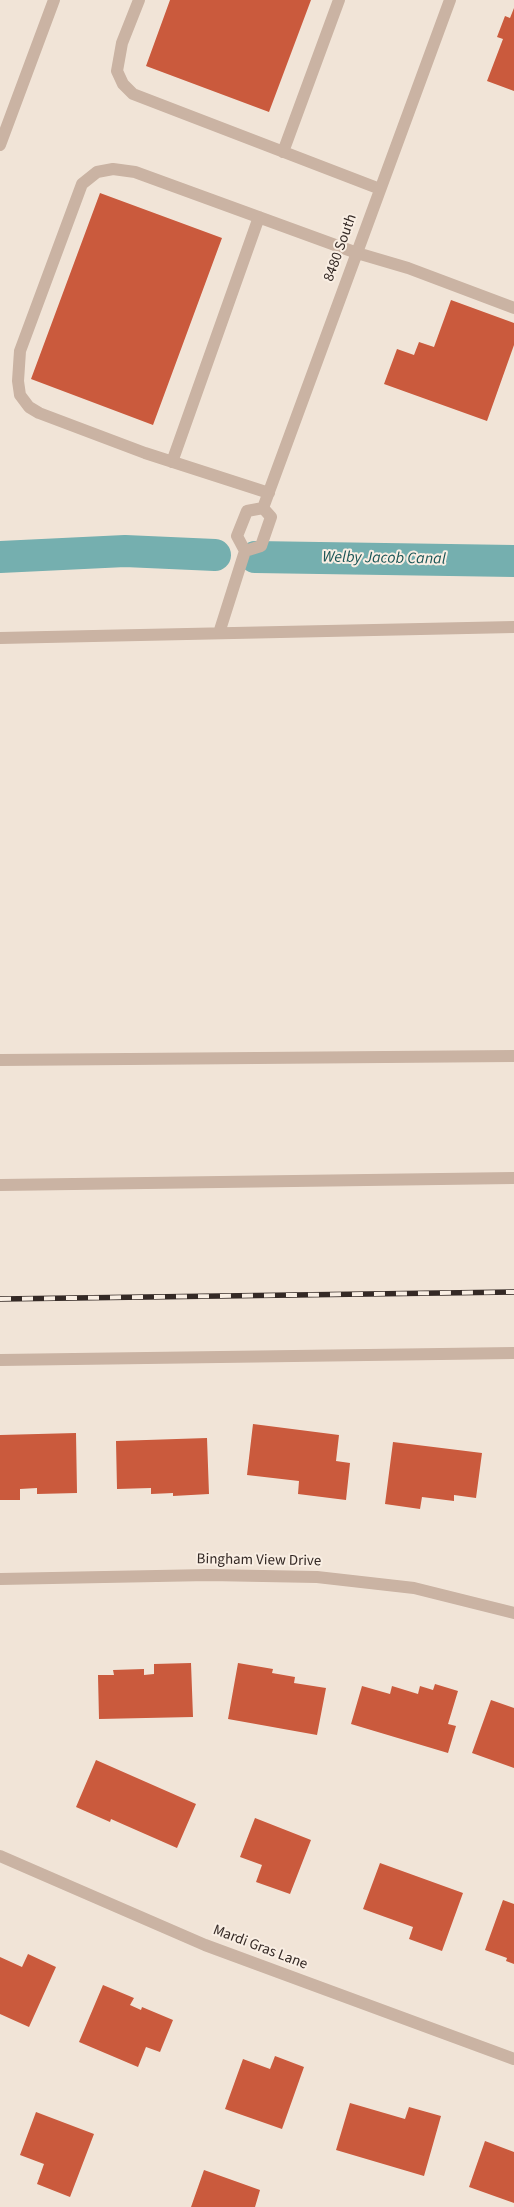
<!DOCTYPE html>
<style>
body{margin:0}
canvas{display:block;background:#f1e4d7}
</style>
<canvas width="514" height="2207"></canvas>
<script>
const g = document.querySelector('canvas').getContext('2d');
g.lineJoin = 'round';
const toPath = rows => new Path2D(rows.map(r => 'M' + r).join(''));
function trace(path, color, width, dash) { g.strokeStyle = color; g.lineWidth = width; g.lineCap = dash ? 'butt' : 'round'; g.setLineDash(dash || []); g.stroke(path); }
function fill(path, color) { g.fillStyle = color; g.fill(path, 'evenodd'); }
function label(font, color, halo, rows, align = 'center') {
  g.font = font + ' "Source Sans 3",sans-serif'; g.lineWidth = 4; g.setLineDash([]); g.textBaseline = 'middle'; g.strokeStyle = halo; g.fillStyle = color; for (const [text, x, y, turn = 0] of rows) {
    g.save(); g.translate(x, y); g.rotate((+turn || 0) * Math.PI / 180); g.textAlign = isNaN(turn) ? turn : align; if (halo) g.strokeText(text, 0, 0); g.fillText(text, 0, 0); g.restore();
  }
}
const canal = toPath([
 [0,557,125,551,215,555],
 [255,557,514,561]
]);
const building = toPath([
 [170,0,311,0,269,112,146,66],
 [514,8,514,91,487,81,503,39,497,37,505,16,510,18],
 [100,193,222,238,153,425,31,379],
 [451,300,514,323,514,345,487,421,384,384,397,349,414,355,419,342,434,347],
 [253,1424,339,1435,336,1461,350,1463,346,1500,298,1494,299,1481,247,1475],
 [76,1433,77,1493,37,1494,37,1488,20,1489,20,1500,0,1500,0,1435],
 [207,1438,209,1494,173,1496,173,1493,151,1494,151,1488,117,1489,116,1441],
 [393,1442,482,1453,476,1498,454,1495,454,1501,422,1497,420,1509,385,1504],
 [191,1663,193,1717,99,1719,98,1675,114,1675,113,1670,144,1669,144,1675,154,1674,154,1664],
 [238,1663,273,1669,272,1673,295,1677,294,1683,326,1688,317,1735,228,1719],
 [435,1684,458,1691,448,1724,456,1726,448,1753,351,1724,362,1686,390,1694,392,1686,418,1694,420,1686,433,1690],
 [491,1700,514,1708,514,1768,472,1753],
 [96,1760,196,1804,177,1848,111,1819,110,1822,76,1807],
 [255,1818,311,1840,290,1894,256,1882,262,1865,240,1857],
 [380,1863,463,1893,442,1951,409,1939,413,1927,363,1909],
 [503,1900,514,1904,514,1964,506,1961,507,1958,485,1950],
 [28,1954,56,1967,29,2027,0,2014,0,1957,22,1967],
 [103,1985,134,1998,130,2005,141,2010,142,2007,173,2020,160,2052,146,2047,138,2067,79,2042],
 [275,2056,304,2067,282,2129,225,2109,243,2059,270,2069],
 [350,2103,405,2119,409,2107,441,2116,424,2176,336,2150],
 [36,2112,94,2134,70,2197,37,2184,44,2164,20,2155],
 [485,2141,514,2152,514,2203,469,2187],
 [204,2170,260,2190,255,2207,191,2207]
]);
const minor = toPath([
 [139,0,122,43,117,71,123,84,133,94,380,189],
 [0,145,54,0],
 [283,152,339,0],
 [172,462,259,217],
 [269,493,145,453,39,413,29,407,20,395,18,381,20,351,82,184,97,172,113,169,135,172,357,253,408,268,514,308],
 [263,508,450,0],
 [245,551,261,546,271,517,263,508],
 [219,633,245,551,237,536,247,511,263,508],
 [0,638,514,627],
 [0,1060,514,1056],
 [0,1185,514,1178],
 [0,1360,514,1353],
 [0,1579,209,1575,317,1577,414,1588,514,1613],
 [0,1856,205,1945,514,2059]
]);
const rail = toPath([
 [0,1299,514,1292]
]);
const streetNames = [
 ["8480 South",341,248,-70],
 ["Bingham View Drive",259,1561,1],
 ["Mardi Gras Lane",260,1948,21]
];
const waterNames = [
 ["Welby Jacob Canal",384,559,1]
];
trace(canal, '#75afaf', 32);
fill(building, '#ca5a3d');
trace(minor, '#cab3a3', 12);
trace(rail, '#342925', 5.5);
trace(rail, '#f9eee3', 4, [11]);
label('15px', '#342925', '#f9eee3', streetNames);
label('italic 16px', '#1a5556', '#f9eee3', waterNames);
</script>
